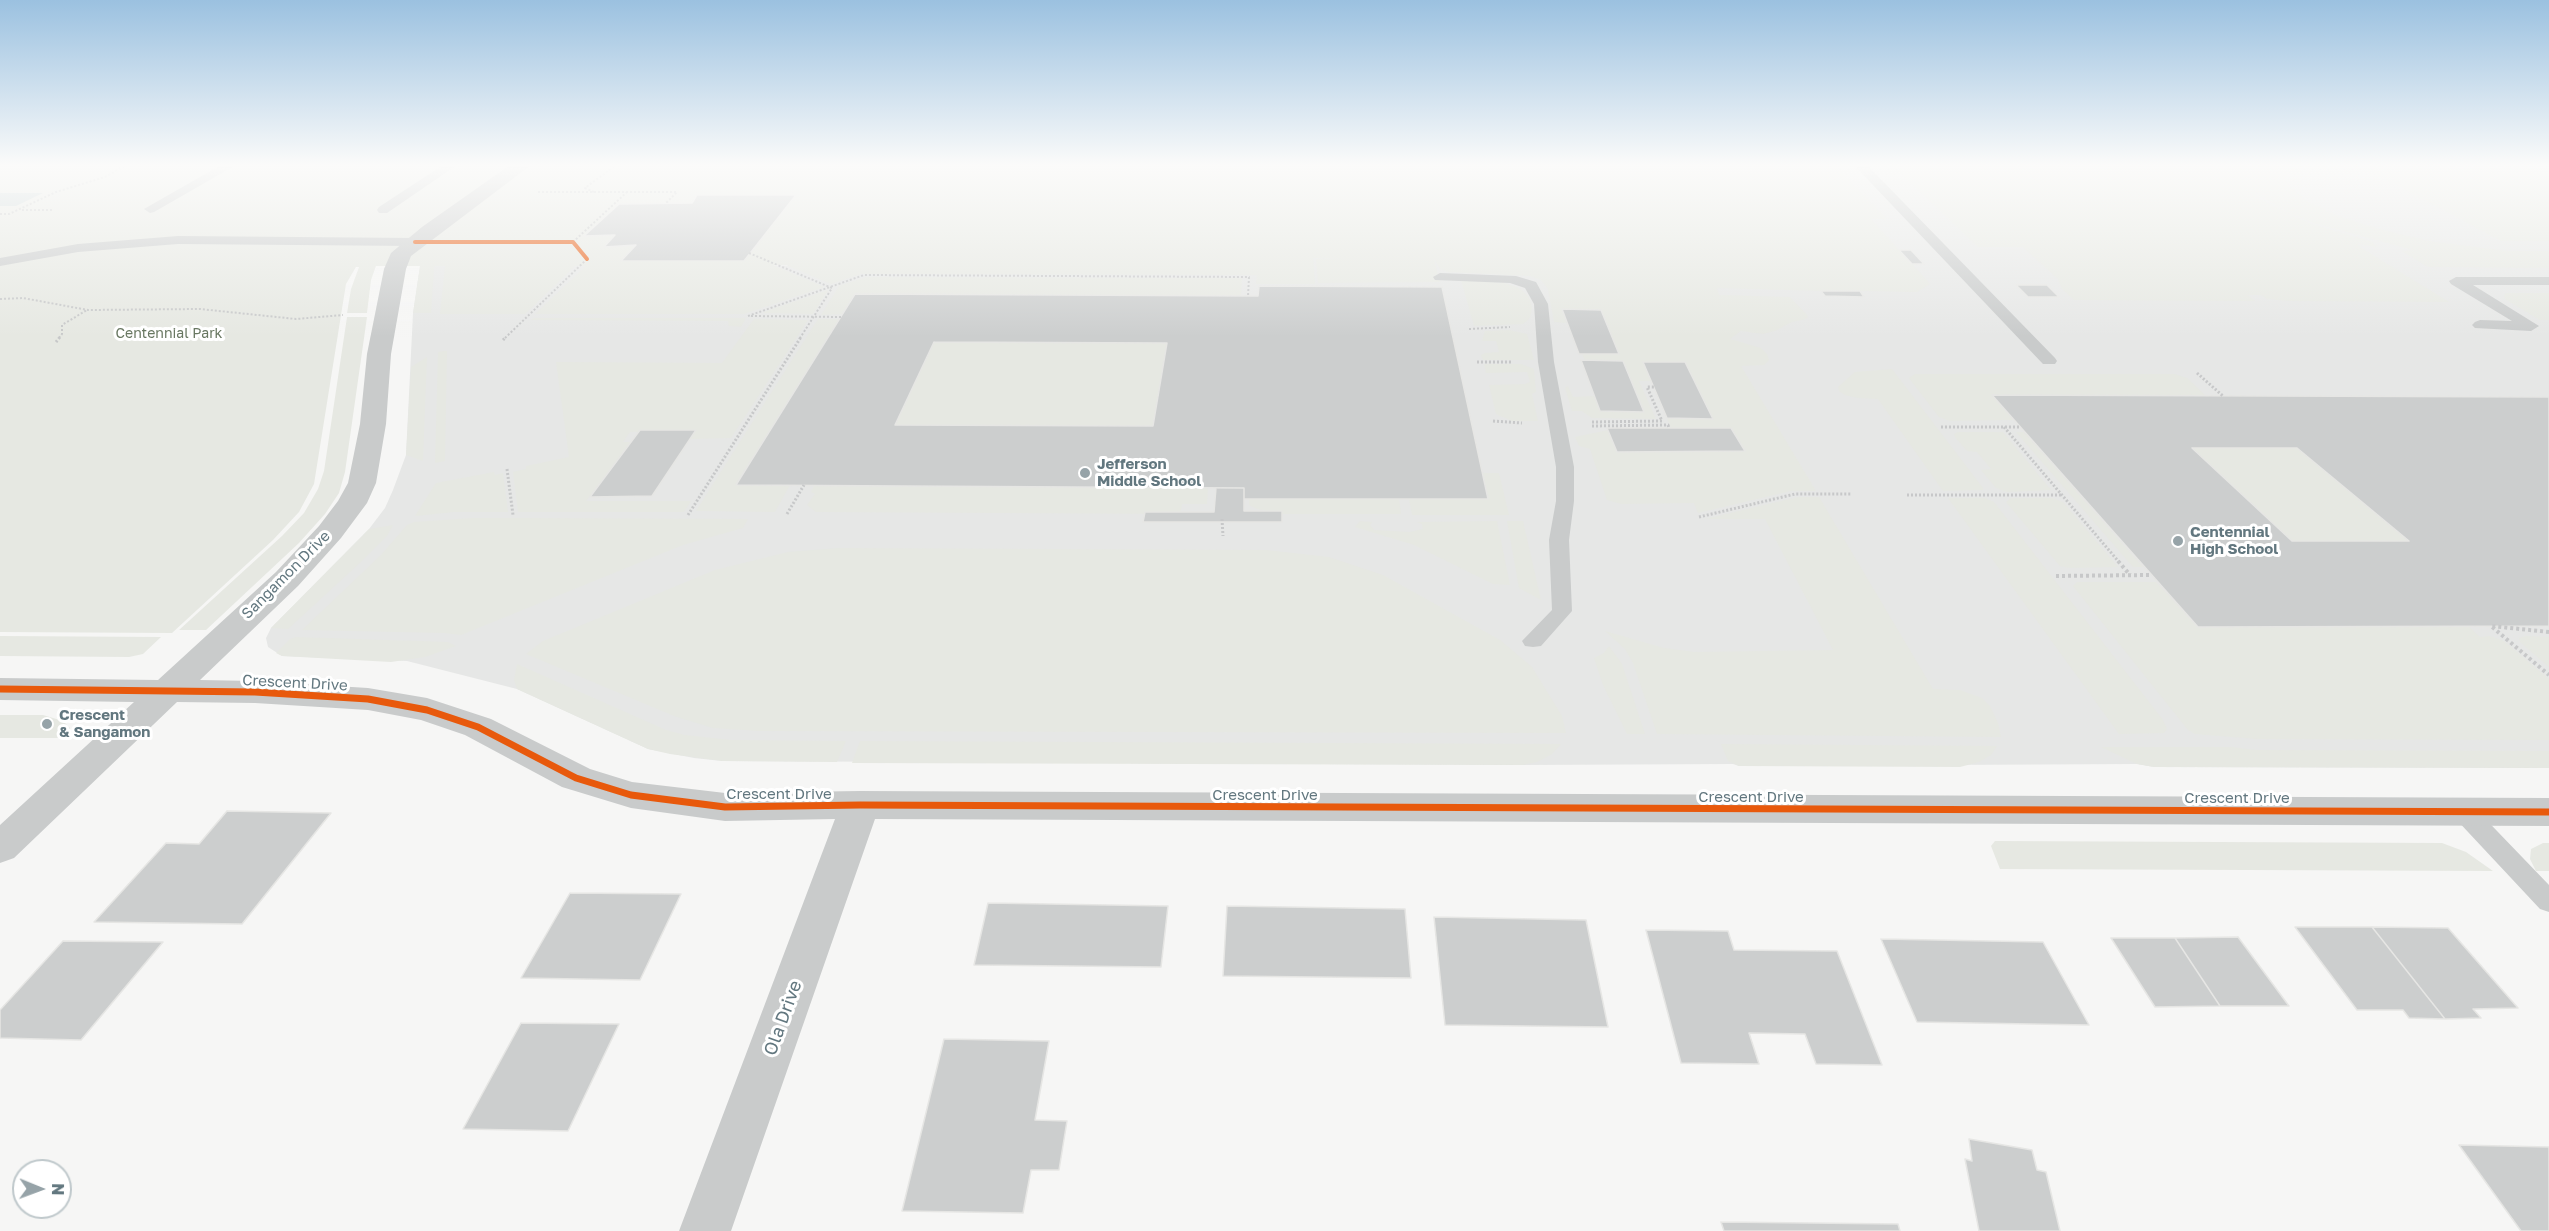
<!DOCTYPE html>
<style>
body{margin:0}
#map{position:relative;width:2549px;height:1231px;overflow:hidden;background:#f6f6f5;font-family:"Golos Text",sans-serif}
canvas{display:block}
.north{position:absolute;left:12px;top:1159px;width:60px;height:60px;box-sizing:border-box;background:#fff;border:2px solid #c0c9cc;border-radius:50%;rotate:91deg;font-size:16px;font-weight:700;line-height:24px;text-align:center;color:#62777f}
.north::after{content:'';display:block;margin:auto;width:21px;height:27px;background:#96a3a8;clip-path:polygon(50% 0,100% 100%,50% 72%,0 100%)}
</style>
<div id="map">
<canvas width="2549" height="1231"></canvas>
<div class="north">N</div>
</div>
<script>
const g = document.querySelector('canvas').getContext('2d');
g.lineJoin = 'round';
function fill(path, color) { g.fillStyle = color; g.fill(path, 'evenodd'); }
const toPath = rows => new Path2D(rows.map(r => 'M' + r).join(''));
function trace(path, color, width, dash) { g.strokeStyle = color; g.lineWidth = width; g.lineCap = dash ? 'butt' : 'round'; g.setLineDash(dash || []); g.stroke(path); }
function label(font, color, halo, rows, align = 'center') {
  g.font = font + ' "Golos Text",sans-serif'; g.lineWidth = 6; g.setLineDash([]); g.textBaseline = 'middle'; g.strokeStyle = halo; g.fillStyle = color; for (const [text, x, y, turn = 0] of rows) {
    g.save(); g.translate(x, y); g.rotate((+turn || 0) * Math.PI / 180); g.textAlign = isNaN(turn) ? turn : align; if (halo) g.strokeText(text, 0, 0); g.fillText(text, 0, 0); g.restore();
  }
}
const built = toPath([
 [1047,165,2549,165,2549,768,2154,767,2137,764,1739,766,1733,764,1522,765,722,761,694,758,648,749,517,689,407,661,282,656,268,647,266,638,271,628,369,529,385,508,393,490,406,455,413,313,420,266,1002,265]
]);
const green = toPath([
 [0,165,1834,165,1887,219,1871,219,1899,250,1911,250,1924,264,1913,265,1930,284,1917,292,1860,291,1864,297,1825,296,1821,291,1717,288,1719,295,1790,297,1808,316,1806,319,1792,322,1775,331,1763,334,1741,331,1730,339,1761,348,1767,354,1769,360,1764,365,1741,366,1816,491,1791,491,1698,513,1694,503,1622,504,1607,500,1590,449,1579,446,1575,437,1608,430,1617,452,1744,450,1731,428,1671,428,1667,418,1713,419,1685,362,1643,362,1651,381,1639,381,1656,419,1592,418,1582,411,1572,411,1565,388,1568,386,1573,397,1594,396,1600,411,1644,411,1623,361,1585,360,1582,354,1619,354,1601,310,1563,309,1567,323,1554,322,1548,289,1541,280,1530,276,1448,272,1440,269,1434,259,1440,282,1318,283,1316,259,1348,258,1313,258,1315,284,1256,284,1257,275,861,274,831,284,786,265,773,265,824,287,744,314,535,314,586,266,575,266,525,314,440,314,445,266,435,266,434,268,431,313,413,313,420,266,376,266,371,280,367,313,347,313,351,289,359,267,356,267,346,284,314,484,299,512,273,540,172,633,0,632],
 [1892,165,2303,165,2291,171,2287,175,2287,181,2290,187,2307,201,2338,216,2379,229,2429,241,2508,251,2549,251,2549,268,2428,267,2402,251,2413,250,2314,223,2289,213,2255,192,2260,199,2309,223,2373,242,2377,247,2358,244,2363,247,2360,247,2449,302,2289,301,2267,299,2261,295,2248,295,2255,301,2074,300,2062,289,2058,279,2023,247,1978,247],
 [2363,167,2549,167,2549,241,2501,241],
 [866,277,1242,278,1241,296,821,315,839,286],
 [1461,280,1505,283,1519,288,1529,297,1532,308,1530,318,1523,324,1474,326],
 [828,290,813,314,763,313,764,312],
 [2506,293,2549,293,2549,320,2540,320,2505,299,2504,296],
 [347,317,367,317,345,472,339,493,325,514,299,543,206,630,179,630,282,536,304,513,318,489,324,471],
 [534,318,746,318,741,327,729,326,728,321,531,320],
 [754,319,808,320,731,438,690,439,695,430,630,432,623,442,631,442,586,501,691,501,684,512,518,512,513,472,526,469,526,466,569,457,556,362,722,363],
 [818,319,840,319,736,484,790,485,775,512,696,511],
 [1509,330,1527,334,1534,360,1483,360,1481,355,1485,353,1499,352,1496,341,1482,341,1485,331],
 [934,342,1167,343,1153,426,895,425],
 [444,351,447,351,445,461,435,463,438,352],
 [427,357,423,461,406,455,411,367],
 [1484,364,1521,364,1534,369,1536,392,1532,394,1538,421,1512,421,1496,414,1489,385,1525,384,1530,382,1527,372,1486,373],
 [1892,369,1983,488,1983,490,1943,491,1878,399,1858,398,1845,395,1839,391,1838,387,1855,372],
 [1915,374,2174,374,2187,378,2206,396,1993,395,2014,420,1950,421,1939,417,1909,378],
 [1958,432,2003,432,2051,490,2007,492,1996,488,1981,470,1991,469,1977,452,1967,451,1955,437,1954,434],
 [2016,432,2024,432,2143,567,2133,567],
 [2192,448,2297,448,2409,541,2292,541],
 [494,472,495,475,503,473,508,512,454,512,415,516,436,483],
 [1483,473,1499,473,1509,515,1412,515,1409,499,1487,499],
 [814,486,1208,488,1207,504,1182,504,1180,514,816,512,807,505,815,494,811,492],
 [1798,497,1819,497,1933,689,1960,690,1982,698,1990,706,1998,723,2001,737,1657,734,1633,663,1625,649,1605,631,1664,648,1694,652,1833,650,1765,519,1705,519],
 [1948,498,1985,498,1994,502,2163,720,2167,729,2164,733,2119,734],
 [2011,498,2052,498,2063,502,2118,567,2069,568,2060,566,2006,502],
 [1249,499,1399,499,1401,514,1280,514,1257,509,1249,505],
 [472,518,522,518,748,519,743,528,683,545,461,635,444,633,302,630,381,555,407,525,414,522],
 [1360,521,1372,522,1370,525,1374,530,1410,532,1423,529,1422,524,1417,522,1497,521,1510,585,1493,584,1414,545,1355,527],
 [1507,521,1523,521,1541,600,1519,588],
 [393,525,387,536,362,561,288,629,271,628,369,529],
 [840,548,1266,550,1329,557,1383,575,1500,640,1532,667,1562,716,1566,733,759,731,713,728,674,716,526,654,543,641,715,570,788,552],
 [2077,582,2156,582,2198,627,2468,626,2480,637,2490,636,2504,641,2549,679,2549,740,2257,739,2195,734,2188,730,2073,586],
 [0,636,161,637,143,654,129,657,0,656],
 [2526,636,2549,637,2549,667,2520,642,2519,638],
 [296,637,448,642,456,646,425,657,391,662,282,656,276,653,290,639],
 [1609,646,1622,664,1645,734,1627,734,1603,685,1594,658,1604,653],
 [517,664,666,730,685,735,731,740,846,741,837,762,722,761,670,754,648,749,517,689,514,680],
 [0,715,43,715,63,721,70,728,59,738,0,738],
 [860,741,1561,744,1552,754,1537,762,1522,765,852,763],
 [1721,744,1997,746,1991,755,1979,762,1960,767,1739,766,1728,761],
 [2101,747,2231,747,2256,750,2549,751,2549,768,2154,767,2137,764],
 [1995,841,2442,843,2466,852,2493,871,2000,869,1991,846],
 [2543,843,2549,843,2549,871,2536,871,2530,859,2531,849]
]);
const water = toPath([
 [0,193,43,193,16,206,0,206]
]);
const building = toPath([
 [697,195,796,195,744,261,621,261,636,245,604,247,615,235,584,236,619,204,692,203,697,195],
 [1899,250,1911,250,1924,264,1912,264,1899,250],
 [2016,285,2047,285,2059,297,2028,297,2016,285],
 [1259,286,1442,287,1488,499,1244,499,1244,488,736,485,855,294,1258,296,1259,286],
 [934,342,1167,343,1153,426,895,425,934,342],
 [1821,291,1860,291,1864,297,1825,296,1821,291],
 [1562,309,1601,310,1619,354,1579,354,1562,309],
 [1581,360,1623,361,1644,412,1600,411,1581,360],
 [1643,362,1685,362,1713,419,1667,418,1643,362],
 [1992,395,2549,397,2549,626,2198,627,1992,395],
 [2192,448,2297,448,2409,541,2292,541,2192,448],
 [1607,428,1731,428,1745,451,1617,452,1607,428],
 [640,430,696,430,652,496,590,497,640,430],
 [1216,488,1244,488,1244,511,1282,511,1282,522,1143,522,1145,512,1214,512,1216,488],
 [227,811,331,813,242,924,94,922,166,843,199,844,227,811],
 [570,893,681,894,640,980,521,978,570,893],
 [988,903,1168,906,1161,967,974,965,988,903],
 [1227,906,1405,909,1411,978,1223,976,1227,906],
 [1434,917,1586,920,1608,1027,1445,1025,1434,917],
 [2295,927,2372,927,2445,1019,2409,1018,2403,1010,2357,1010,2295,927],
 [2372,927,2448,928,2518,1008,2473,1009,2481,1018,2445,1019,2372,927],
 [1646,930,1728,931,1734,950,1837,951,1882,1065,1816,1064,1805,1034,1749,1033,1759,1064,1681,1063,1646,930],
 [2238,937,2289,1006,2220,1006,2175,938,2238,937],
 [2111,938,2175,938,2220,1006,2155,1007,2111,938],
 [1881,939,2043,942,2089,1025,1917,1022,1881,939],
 [63,941,163,942,81,1040,0,1038,0,1010,63,941],
 [521,1023,619,1024,568,1131,463,1129,521,1023],
 [944,1039,1049,1041,1035,1120,1067,1121,1059,1170,1031,1170,1023,1213,902,1211,944,1039],
 [1969,1139,2032,1150,2037,1170,2046,1172,2060,1231,1979,1231,1965,1159,1972,1161,1969,1139],
 [2459,1145,2549,1147,2549,1231,2521,1231,2459,1145],
 [1721,1222,1898,1224,1900,1231,1724,1231,1721,1222]
]);
const pathFar2 = toPath([
 [538,192,677,192,665,204],
 [594,192,585,188,616,165],
 [22,210,52,210],
 [0,214,9,214,56,192,105,177,126,165],
 [573,242,627,192],
 [749,253,832,288,800,338],
 [0,299,23,298,88,310,200,309,296,319,343,315],
 [748,316,864,275,1249,277,1248,296],
 [751,316,841,317],
 [1469,329,1510,327],
 [59,338,62,334,62,325,87,310],
 [505,338,587,259]
]);
const pathFar1 = toPath([
 [503,340,506,337],
 [56,342,60,337],
 [1477,362,1511,362],
 [2197,373,2223,396],
 [1493,421,1522,423],
 [1592,422,1662,421,1647,387,1654,387],
 [1592,426,1668,425,1669,428],
 [1941,427,2020,427],
 [2004,427,2119,562],
 [507,469,513,515],
 [1907,495,2062,495],
 [787,514,804,485],
 [688,515,801,337],
 [1699,517,1795,494,1852,494],
 [1222,519,1223,536]
]);
const path = toPath([
 [2118,561,2130,575],
 [2056,576,2150,575],
 [2549,632,2491,626,2549,675]
]);
const lane = toPath([
 [221,165,236,165,154,212,150,213,144,209,221,165],
 [443,165,457,165,387,213,379,213,377,210,379,207,443,165],
 [1854,165,1867,165,2055,358,2057,361,2055,364,2043,364,1854,165],
 [178,236,415,238,422,242,415,246,178,244,78,252,0,266,0,258,78,244,178,236],
 [1440,273,1516,276,1536,282,1548,304,1554,362,1574,467,1574,501,1569,540,1572,611,1541,646,1533,647,1525,646,1522,641,1552,610,1549,540,1556,501,1556,467,1538,362,1534,304,1525,288,1510,283,1435,280,1433,277,1440,273],
 [2456,277,2549,277,2549,285,2473,285,2539,326,2531,331,2475,328,2472,325,2475,322,2480,320,2512,321,2451,284,2449,281,2456,277],
 [2463,802,2472,805,2549,885,2549,912,2540,909,2454,817,2451,811,2454,805,2463,802]
]);
const street = toPath([
 [510,165,531,165,411,256,406,269,391,354,386,424,376,483,367,503,341,538,298,586,200,680,255,681,368,688,427,698,491,719,590,769,632,782,725,793,860,791,2549,798,2549,826,875,819,731,1231,679,1231,835,819,725,821,631,808,562,787,465,735,421,720,368,710,255,703,177,702,14,858,0,863,0,825,134,702,0,700,0,678,158,680,276,572,319,526,338,501,348,483,360,424,367,354,384,269,391,253,422,227,510,165]
]);
const cyclewayFar1 = toPath([
 [415,242,573,242,587,259]
]);
const cycleway = toPath([
 [0,689,255,692,368,699,427,710,478,727,576,778,631,795,725,807,860,805,2549,812]
]);
const markers = [
 [1085,473,6,"#96a3a8"],
 [2178,541,6,"#96a3a8"],
 [47,724,6,"#96a3a8"]
];
const farParknames = [
 ["Centennial Park",169,334]
];
const poiNames = [
 ["Jefferson",1097,464],
 ["Middle School",1097,481],
 ["Centennial",2190,532],
 ["High School",2190,549],
 ["Crescent",59,715],
 ["& Sangamon",59,732]
];
const streetNames = [
 ["Sangamon Drive",286,575,-45],
 ["Crescent Drive",295,683,3],
 ["Crescent Drive",779,794],
 ["Crescent Drive",1265,795],
 ["Crescent Drive",1751,797],
 ["Crescent Drive",2237,798]
];
const nearStreetnames = [
 ["Ola Drive",783,1018,-70]
];
fill(built, '#e6e7e6');
fill(green, '#e6e8e2');
fill(water, '#c8d4d5');
fill(building, '#cccece');
trace(building, '#e6e6e4', 1.5);
trace(pathFar2, '#c7c8c9', 2, [2, 2]);
trace(pathFar1, '#c7c8c9', 3, [2, 2]);
trace(path, '#c7c8c9', 4, [3, 3]);
fill(lane, '#c9cbcb');
fill(street, '#c9cbcb');
trace(cyclewayFar1, '#e8590c', 4);
trace(cycleway, '#e8590c', 7);
const sky = g.createLinearGradient(0, 0, 0, 337);
sky.addColorStop(0, '#9bc1e0');
sky.addColorStop(0.49, '#fbfbfa');
sky.addColorStop(1, '#fbfbfa00');
g.fillStyle = sky;
g.fillRect(0, 0, 2549, 337);
for (const [x, y, r, color] of markers) { const dot = new Path2D(); dot.arc(x, y, r, 0, 2 * Math.PI); g.fillStyle = color; g.fill(dot); trace(dot, '#fff', 2); }
label('14px', '#687761', '#fff', farParknames);
label('bold 15px', '#62777f', '#fff', poiNames, 'left');
label('15px', '#62777f', '#fff', streetNames);
label('18px', '#62777f', '#fff', nearStreetnames);
</script>
